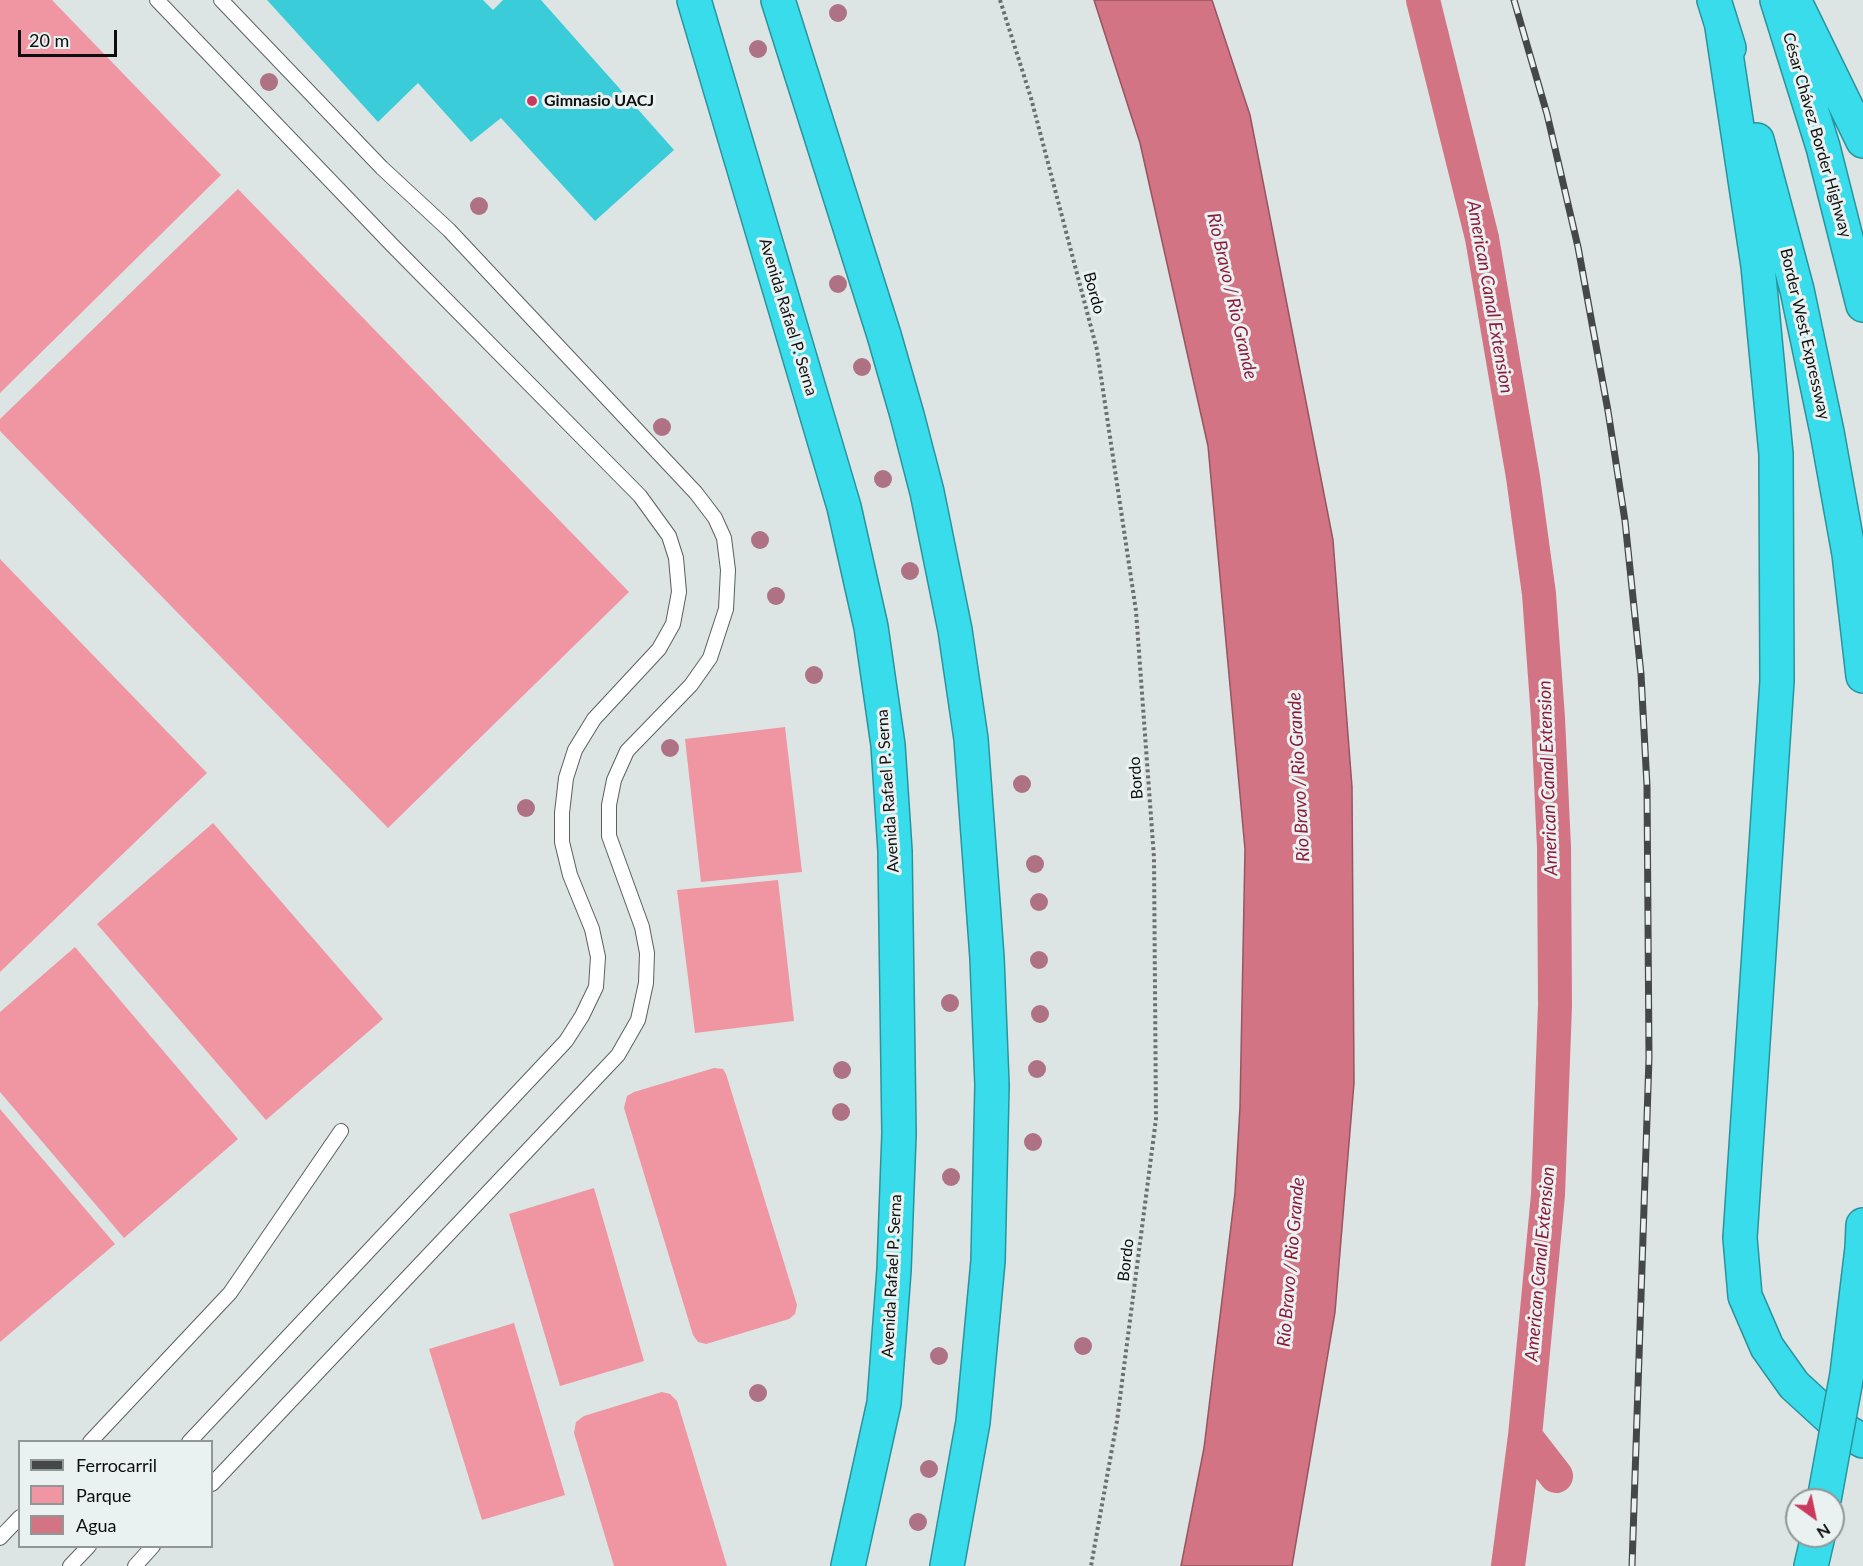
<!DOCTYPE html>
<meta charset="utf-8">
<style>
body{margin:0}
#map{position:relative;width:1863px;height:1566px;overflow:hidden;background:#dde4e4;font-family:Lato,sans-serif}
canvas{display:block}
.legend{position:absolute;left:18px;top:1440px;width:195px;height:108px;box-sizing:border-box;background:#eaf1f1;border:2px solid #919697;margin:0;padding:8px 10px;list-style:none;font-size:18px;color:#0c0e0f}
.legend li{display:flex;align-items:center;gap:12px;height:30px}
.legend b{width:30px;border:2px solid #919697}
.north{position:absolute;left:1785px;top:1488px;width:60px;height:60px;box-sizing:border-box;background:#eaf1f1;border:2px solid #919697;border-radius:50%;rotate:147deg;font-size:16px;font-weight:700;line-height:24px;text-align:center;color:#0c0e0f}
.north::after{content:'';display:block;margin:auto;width:21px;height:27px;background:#ca3a5d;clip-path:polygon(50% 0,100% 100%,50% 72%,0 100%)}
.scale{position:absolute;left:18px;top:30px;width:99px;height:27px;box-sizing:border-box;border:3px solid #0c0e0f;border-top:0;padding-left:8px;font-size:18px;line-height:21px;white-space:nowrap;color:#0c0e0f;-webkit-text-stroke:4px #eaf1f1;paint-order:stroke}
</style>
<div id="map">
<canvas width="1863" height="1566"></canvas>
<ul class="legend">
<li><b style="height:8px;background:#454849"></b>Ferrocarril</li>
<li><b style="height:16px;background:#ef96a2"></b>Parque</li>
<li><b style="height:16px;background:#d27483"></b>Agua</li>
</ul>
<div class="north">N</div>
<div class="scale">20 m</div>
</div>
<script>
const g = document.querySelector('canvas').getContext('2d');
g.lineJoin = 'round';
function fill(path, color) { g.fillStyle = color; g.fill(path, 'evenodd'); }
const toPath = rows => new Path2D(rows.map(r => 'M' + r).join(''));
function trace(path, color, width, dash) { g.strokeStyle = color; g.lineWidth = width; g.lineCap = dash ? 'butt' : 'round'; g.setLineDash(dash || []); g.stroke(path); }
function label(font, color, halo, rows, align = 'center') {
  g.font = font + ' Lato,sans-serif'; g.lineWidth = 6; g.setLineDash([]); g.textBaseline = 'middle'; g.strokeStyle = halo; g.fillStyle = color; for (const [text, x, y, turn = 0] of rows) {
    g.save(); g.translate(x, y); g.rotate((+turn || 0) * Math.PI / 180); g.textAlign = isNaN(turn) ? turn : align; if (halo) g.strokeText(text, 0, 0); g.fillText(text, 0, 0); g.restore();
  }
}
const green = toPath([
 [0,0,52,0,221,175,0,393],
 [238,189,629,592,388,828,0,431,0,419],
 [0,559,207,773,0,972],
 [785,727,802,872,701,882,685,739],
 [213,823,383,1019,266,1120,97,924],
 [778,880,794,1021,695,1033,677,890],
 [75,947,238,1139,124,1238,0,1092,0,1012],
 [714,1068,723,1069,726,1074,797,1305,795,1314,789,1319,706,1344,698,1342,693,1335,624,1108,627,1096,634,1092],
 [0,1109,115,1244,0,1342],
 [594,1188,644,1361,560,1386,509,1214],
 [514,1323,565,1495,482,1520,429,1349],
 [662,1392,670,1394,677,1401,727,1566,614,1566,574,1433,576,1422,584,1416]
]);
const water = toPath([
 [1094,0,1212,0,1250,115,1333,540,1352,787,1354,1083,1335,1312,1292,1566,1181,1566,1204,1448,1235,1193,1240,1107,1245,849,1208,446,1140,143,1094,0]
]);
const canal = toPath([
 [1423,0,1482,238,1523,477,1539,594,1548,718,1554,847,1555,1005,1548,1195,1525,1436,1508,1566],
 [1525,1436,1556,1476]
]);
const building = toPath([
 [267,0,483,0,493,10,503,0,541,0,674,150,595,221,501,118,471,142,418,83,378,122]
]);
const path = toPath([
 [1000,0,1031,98,1097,350,1136,611,1154,858,1156,1119,1117,1421,1091,1566]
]);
const lane = toPath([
 [157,0,393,246,640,496,669,536,676,558,679,592,673,624,659,649,594,719,575,750,566,778,562,813,562,842,570,875,592,929,598,957,596,987,582,1016,566,1041,189,1442],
 [90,1442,230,1293,341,1131],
 [212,1484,618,1055,638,1020,646,983,647,953,642,927,609,836,609,805,614,780,627,751,691,685,710,658,726,609,728,570,724,538,715,518,696,493,449,230,382,168,221,0],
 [0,1538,20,1517],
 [70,1566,89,1546],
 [135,1566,153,1546]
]);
const highway = toPath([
 [694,0,844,507,871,627,888,745,895,851,899,1134,894,1270,884,1403,848,1566],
 [778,0,884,335,907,415,927,492,955,630,971,739,987,958,992,1085,988,1261,973,1422,947,1566],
 [1714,0,1729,48],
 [1777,0,1823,147,1863,305],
 [1798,8,1863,141],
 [1722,27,1758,266,1776,454,1777,681,1740,1238,1745,1296,1767,1347,1794,1385,1842,1429,1863,1441],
 [1757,140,1797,290,1827,432,1849,554,1863,676],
 [1862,1248,1863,1225],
 [1811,1566,1818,1536]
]);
const rail = toPath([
 [1514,0,1547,114,1578,247,1608,411,1625,521,1641,674,1647,786,1649,1058,1632,1566]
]);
const highwayBridge = toPath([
 [1824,1500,1847,1374,1862,1248]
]);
const trees = [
 [838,13],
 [758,49],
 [269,82],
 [479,206],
 [838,284],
 [862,367],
 [662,427],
 [883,479],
 [760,540],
 [910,571],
 [776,596],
 [814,675],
 [670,748],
 [1022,784],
 [526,808],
 [1035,864],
 [1039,902],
 [1039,960],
 [950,1003],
 [1040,1014],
 [1037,1069],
 [842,1070],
 [841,1112],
 [1033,1142],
 [951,1177],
 [1083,1346],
 [939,1356],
 [758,1393],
 [929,1469],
 [918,1522]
];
const markers = [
 [532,101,6,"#ca3a5d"]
];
const poiNames = [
 ["Gimnasio UACJ",544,101]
];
const streetNames = [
 ["César Chávez Border Highway",1817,135,74],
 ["Bordo",1094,293,75],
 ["Avenida Rafael P. Serna",788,317,73],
 ["Border West Expressway",1805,334,77],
 ["Bordo",1136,778,-94],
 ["Avenida Rafael P. Serna",888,791,-94],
 ["Bordo",1126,1260,-83],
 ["Avenida Rafael P. Serna",892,1276,-87]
];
const waterNames = [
 ["Río Bravo / Rio Grande",1232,296,77],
 ["American Canal Extension",1490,297,80],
 ["Río Bravo / Rio Grande",1299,777,-93],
 ["American Canal Extension",1548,778,-92],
 ["Río Bravo / Rio Grande",1291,1262,-85],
 ["American Canal Extension",1540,1264,-85]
];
fill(green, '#ef96a2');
fill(water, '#d27483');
trace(water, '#975560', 1.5);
trace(canal, '#d27483', 34);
fill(building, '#3bccd9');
trace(lane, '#5b6061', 16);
trace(highway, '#29949d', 36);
trace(path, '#6b6f70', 4, [3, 3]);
trace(lane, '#fff', 14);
trace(highway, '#38dcea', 33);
trace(rail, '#454849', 7);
trace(rail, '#eaf1f1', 4.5, [14]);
trace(highwayBridge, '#29949d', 36, []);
trace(highwayBridge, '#38dcea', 33);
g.fillStyle = '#ae7284';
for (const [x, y] of trees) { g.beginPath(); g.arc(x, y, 9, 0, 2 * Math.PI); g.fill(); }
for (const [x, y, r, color] of markers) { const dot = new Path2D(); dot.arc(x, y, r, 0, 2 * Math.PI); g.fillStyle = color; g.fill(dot); trace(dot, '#eaf1f1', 2); }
label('bold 16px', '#0c0e0f', '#eaf1f1', poiNames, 'left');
label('16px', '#0c0e0f', '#eaf1f1', streetNames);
label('italic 18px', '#8d1a3a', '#eaf1f1', waterNames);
</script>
